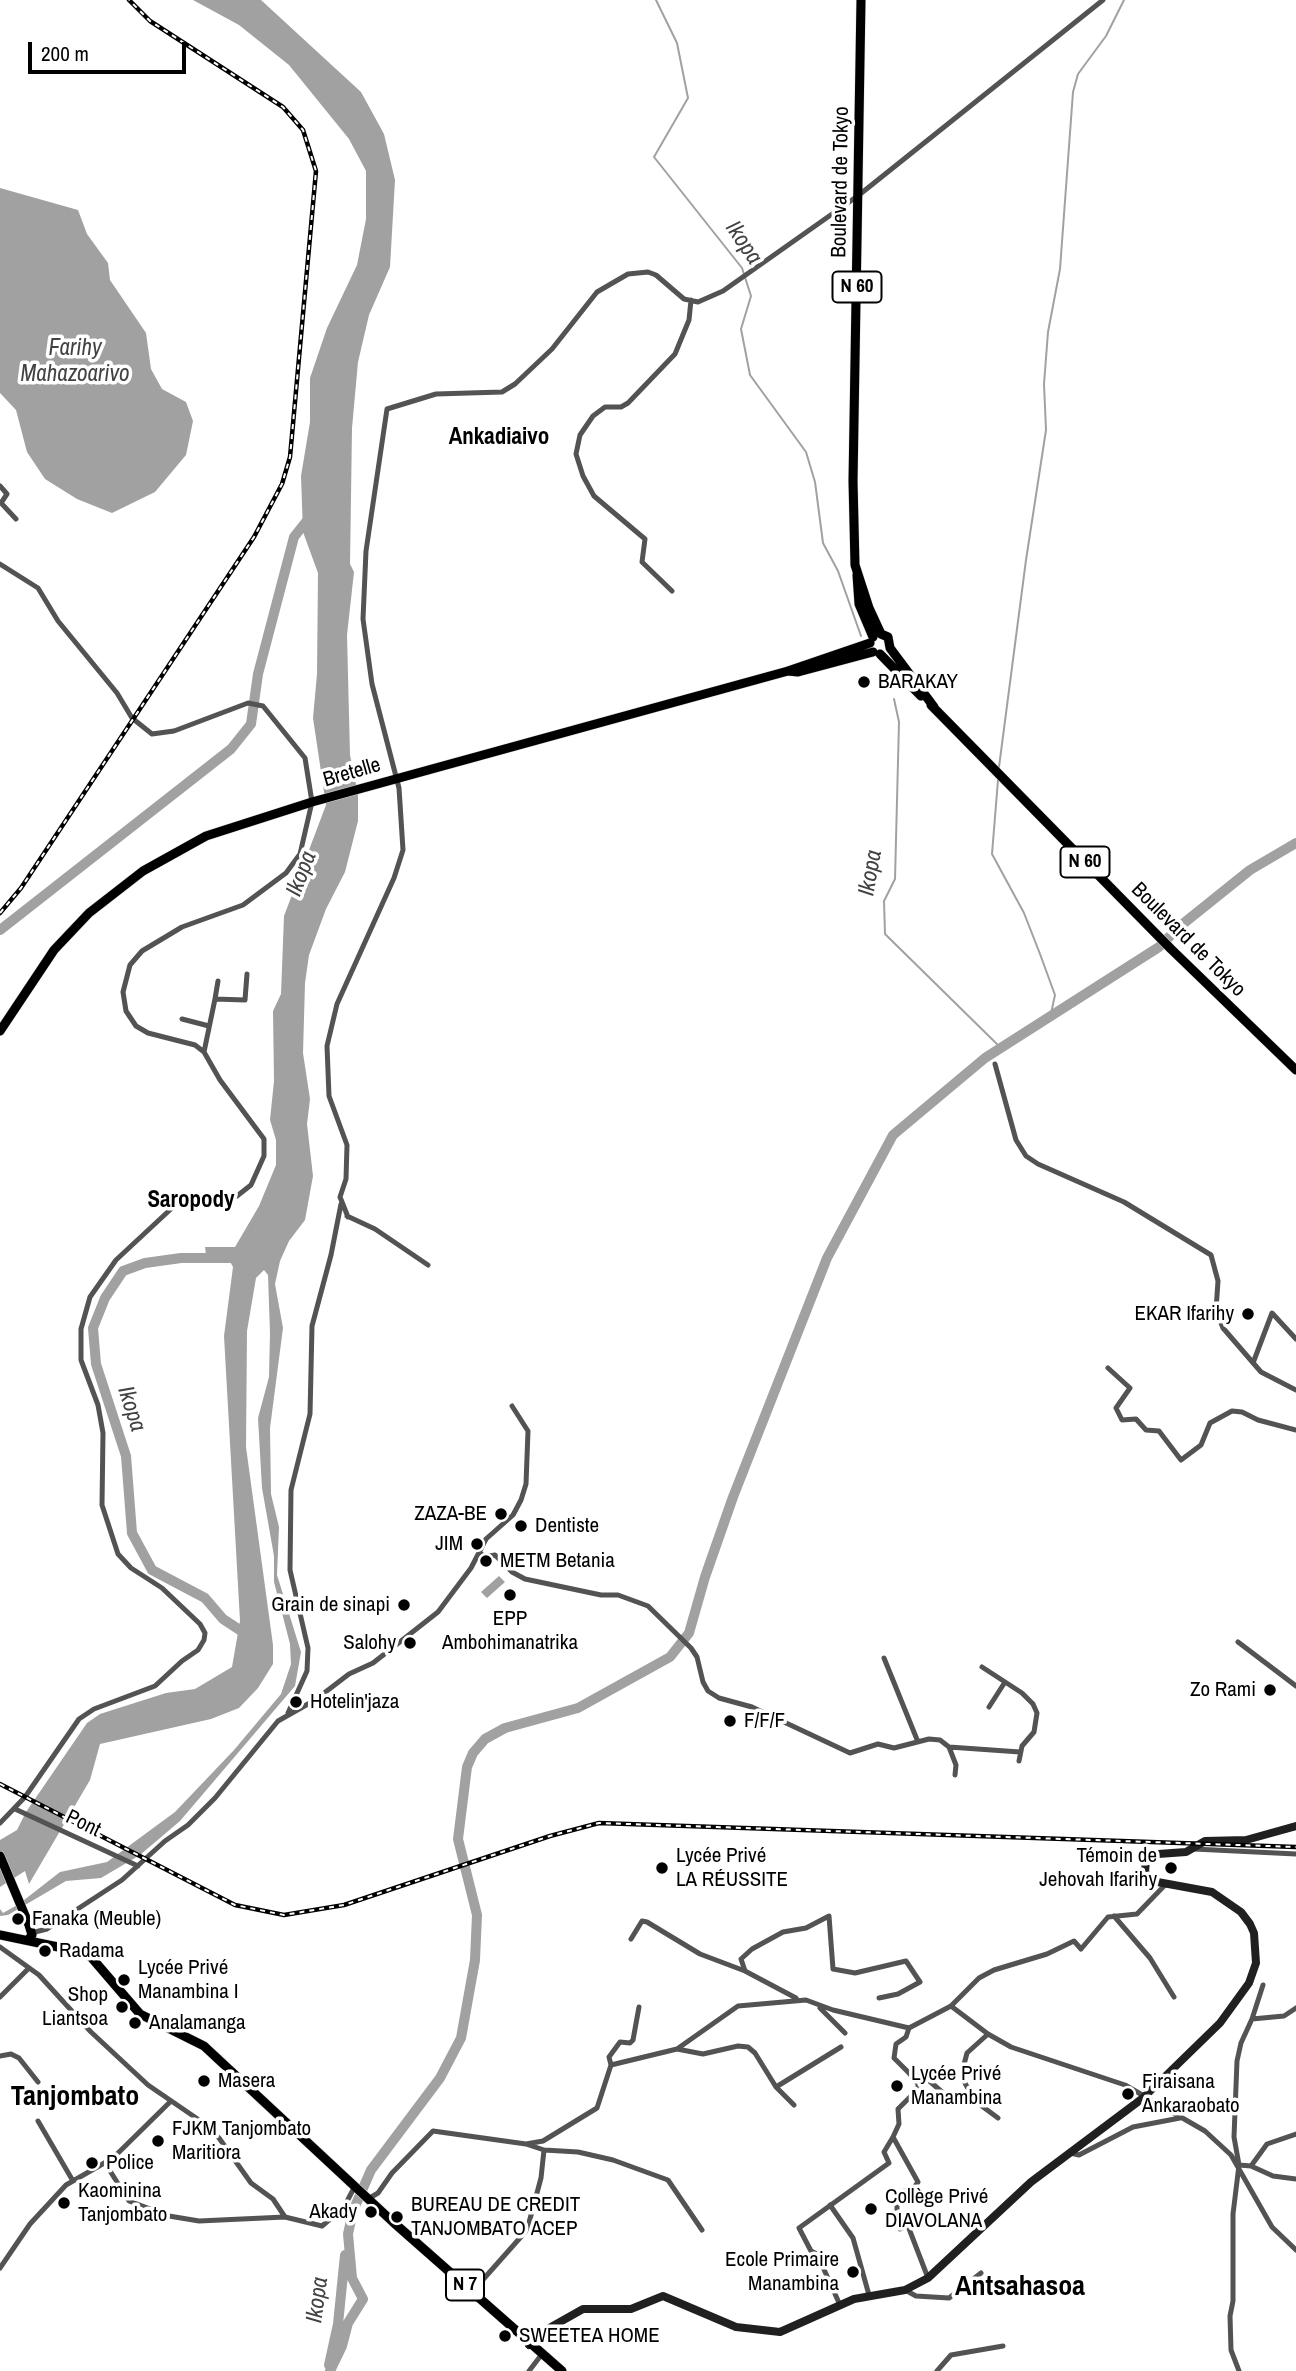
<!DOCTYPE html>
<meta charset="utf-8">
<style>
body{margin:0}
#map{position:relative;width:1296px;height:2371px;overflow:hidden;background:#fff;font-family:"Archivo Narrow",sans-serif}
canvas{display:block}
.scale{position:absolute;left:28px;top:42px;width:158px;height:32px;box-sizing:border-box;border:4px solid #000;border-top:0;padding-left:9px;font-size:21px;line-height:24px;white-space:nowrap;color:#000;-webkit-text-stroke:5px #fff;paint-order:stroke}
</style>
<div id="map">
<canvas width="1296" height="2371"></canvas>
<div class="scale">200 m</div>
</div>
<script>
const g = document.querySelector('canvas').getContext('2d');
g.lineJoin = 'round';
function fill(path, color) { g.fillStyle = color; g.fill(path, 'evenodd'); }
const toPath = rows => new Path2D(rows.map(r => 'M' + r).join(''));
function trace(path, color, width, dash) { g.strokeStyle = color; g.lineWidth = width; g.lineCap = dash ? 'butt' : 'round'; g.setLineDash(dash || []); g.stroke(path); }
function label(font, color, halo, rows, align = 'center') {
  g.font = font + ' "Archivo Narrow",sans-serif'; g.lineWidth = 7; g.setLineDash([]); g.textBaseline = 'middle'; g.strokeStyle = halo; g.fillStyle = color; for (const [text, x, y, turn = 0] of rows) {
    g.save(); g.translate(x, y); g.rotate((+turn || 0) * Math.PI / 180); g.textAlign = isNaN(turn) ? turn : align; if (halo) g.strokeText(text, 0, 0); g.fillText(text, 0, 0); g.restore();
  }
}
const water = toPath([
 [193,0,261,0,361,92,384,134,395,180,390,267,369,315,358,362,352,428,350,564,354,572,347,635,350,755,358,794,358,821,345,872,326,909,309,955,305,983,303,1053,310,1099,307,1124,313,1176,305,1220,289,1241,280,1261,275,1284,283,1328,270,1428,271,1494,279,1527,277,1575,301,1652,295,1686,180,1821,140,1855,101,1878,66,1881,8,1915,0,1916,0,1909,3,1913,19,1904,60,1872,107,1862,175,1812,234,1750,281,1694,291,1664,290,1644,274,1582,274,1556,262,1488,258,1418,269,1377,270,1333,268,1275,264,1270,256,1278,247,1331,246,1447,273,1645,273,1664,258,1688,239,1708,211,1719,100,1744,90,1780,29,1884,25,1871,0,1887,0,1840,17,1830,26,1812,87,1723,100,1714,166,1693,195,1689,232,1667,240,1621,224,1336,233,1267,226,1254,206,1255,205,1247,235,1247,259,1206,276,1165,276,1140,270,1120,274,1081,273,1011,281,994,284,916,326,805,313,718,317,674,318,573,303,532,301,476,310,422,310,378,327,328,357,265,366,219,366,171,349,139,289,65,239,25],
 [0,188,78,210,87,234,108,263,110,280,146,333,151,369,162,389,186,402,193,421,186,455,155,492,112,513,77,499,45,479,27,452,16,410,0,393],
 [499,1576,505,1582,487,1598,481,1592]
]);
const stream = toPath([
 [656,0,677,43,688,98,654,157,742,268,751,296,741,329,750,375,806,452,815,482,823,543,838,571,861,636],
 [894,699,899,722,895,879,884,901,885,934,1001,1048],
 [999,767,1026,560,1046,430,1044,384,1048,332,1060,269,1073,92,1078,74,1106,36,1124,0],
 [998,780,992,854,1024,913,1040,954,1055,995,1050,1018]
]);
const river = toPath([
 [0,930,231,749,251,724,258,674,294,537,309,518],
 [241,1258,181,1258,145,1263,123,1271,105,1298,93,1328,96,1364,126,1456,132,1533,152,1570,205,1598,223,1619,249,1636],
 [329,2365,338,2324,345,2255],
 [330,2371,342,2346,348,2323,363,2299,352,2278,348,2234,353,2211,371,2170,440,2078,461,2038,475,1960,477,1915,458,1839,467,1767,473,1753,485,1739,505,1728,578,1708,670,1657,689,1633,705,1577,733,1497,827,1258,893,1135,985,1058,1159,947,1179,927,1250,870,1296,843]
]);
const street = toPath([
 [0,486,7,494,1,503,16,519],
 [0,564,38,588,58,621,117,693,132,718,152,734,174,731,248,703,263,706,305,758,312,802,300,854,286,873,243,905,182,927,142,951,130,965,123,992,126,1011,136,1026,148,1033,195,1045,204,1052,220,1080,264,1139,264,1156,251,1185,237,1196,224,1200,184,1202,173,1207,116,1260,90,1297,81,1329,81,1360,98,1405,103,1433,102,1505,118,1554,131,1568,162,1588,200,1624,205,1633,204,1640,198,1650,182,1661,155,1686,94,1709,79,1719,25,1797,0,1823],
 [672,591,642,562,645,539,594,496,583,476,576,454,580,435,593,416,605,407,621,407,628,403,675,354,689,320,691,300],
 [215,999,218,981],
 [182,1019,209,1026],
 [204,1052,215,999,245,1000,247,974],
 [995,1064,1016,1140,1026,1156,1038,1164,1124,1202,1211,1255,1218,1281,1216,1310,1223,1328,1261,1372,1296,1390],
 [347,1216,375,1229,428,1265],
 [348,1217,340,1197,346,1179,347,1145,329,1096,327,1046,337,1004,394,878,403,850,399,788,372,684,363,619,366,551,387,409,436,394,502,392,515,384,552,349,597,292,628,274,648,272,656,275,684,299,698,302,723,291,859,195,1103,0],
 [1253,1363,1272,1313,1296,1339],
 [1108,1368,1130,1388,1116,1408,1122,1420,1136,1419,1146,1430,1159,1431,1181,1460,1201,1445,1210,1423,1232,1411,1242,1412,1258,1420,1296,1430],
 [480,1553,485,1557,495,1555,512,1572,525,1579,601,1595,618,1595,648,1606,691,1648,697,1657,703,1682,708,1691,719,1698,752,1707,850,1753,878,1744,894,1748,929,1739,940,1740,949,1747,956,1765,955,1775],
 [1238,1642,1296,1686],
 [884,1658,918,1742],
 [982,1667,1022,1693,1033,1704,1037,1713,1034,1732,1022,1746,1019,1761],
 [989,1707,1005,1682],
 [288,1713,307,1671,308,1648,290,1570,291,1490,310,1414,312,1326,331,1255,341,1204],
 [949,1747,1020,1752],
 [15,1809,138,1866],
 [1194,1849,1296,1854],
 [1114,1916,1150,1958,1174,1997],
 [31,1933,47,1929,122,1880,165,1841,188,1825,215,1798,278,1721,315,1700,349,1674,373,1663,438,1612,471,1568,486,1539,513,1515,521,1500,526,1484,528,1431,512,1406],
 [631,1939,642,1921,647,1922,700,1954,745,1971,796,1998],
 [0,1947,39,1975,91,2032,148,2085,202,2122,219,2138,251,2183,273,2199,285,2217,322,2226,344,2207,355,2186],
 [745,1971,741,1959,752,1949,783,1932,806,1928,829,1916,833,1969,855,1973,906,1961,920,1982,898,1994,879,1998],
 [1263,1985,1252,2019,1284,2016,1296,2008],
 [0,1997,29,1968],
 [951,2006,979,1978,994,1970,1047,1954,1074,1941,1081,1949,1108,1917,1137,1914,1165,1885],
 [820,2008,845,2033],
 [909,2028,906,2037,896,2044,894,2058,908,2072,918,2071,942,2092],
 [988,2034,967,2053,961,2076,975,2101,998,2118],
 [677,2049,703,2054,738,2046,748,2047,755,2053,776,2087],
 [0,2056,11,2054,19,2058,38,2082],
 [611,2065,609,2057,620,2042,630,2043,633,2040,639,2007],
 [908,2072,918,2084,918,2089,898,2109,899,2124,893,2137,918,2182,913,2189,897,2193,897,2210,900,2229,908,2226,928,2278],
 [794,2105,776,2087,841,2047],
 [38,2121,73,2181],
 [526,2144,544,2150,578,2152,613,2160,668,2180,702,2230],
 [1070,2153,1079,2155,1133,2127,1180,2118],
 [105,2163,129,2201,169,2216,199,2221,285,2217],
 [1239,2165,1251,2166,1267,2144,1296,2134],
 [1251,2166,1273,2176,1296,2179],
 [368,2199,378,2193,392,2173,433,2131,526,2144,543,2141,597,2108,611,2065,677,2049,738,2006,806,2000,833,2010,909,2028,951,2006,988,2034,1011,2047,1125,2085,1205,2131,1231,2155,1272,2227,1296,2250],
 [830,2205,853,2238,869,2295],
 [0,2268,30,2224,66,2185,113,2158,171,2101],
 [905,2290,916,2296,949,2298,981,2273],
 [472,2292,527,2230,541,2178,544,2150],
 [840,2305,817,2254,811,2251,799,2228,889,2163,884,2152,893,2137],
 [529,2371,542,2354],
 [937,2371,951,2355,1003,2346],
 [1239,2371,1231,2350,1230,2316,1233,2301,1233,2214,1239,2165,1234,2137,1237,2061,1241,2043,1252,2019]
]);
const secondary = toPath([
 [529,2345,544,2331,583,2309,631,2309,663,2296,736,2327,780,2332,854,2299,905,2290,928,2278,1031,2182,1143,2098,1220,2023,1249,1983,1256,1963,1254,1933,1250,1924,1241,1912,1212,1892,1152,1881,1145,1872,1146,1860,1158,1854,1186,1852,1205,1841,1246,1840,1296,1826]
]);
const primary = toPath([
 [861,0,853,481,855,565,869,608,881,634,888,637,890,648,934,707],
 [857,575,859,604,873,637],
 [880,654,921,696],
 [788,671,798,672,873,652],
 [931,705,1171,949,1296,1070],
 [0,1031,54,950,89,913,143,871,206,836,312,802,788,671,870,643],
 [0,1856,29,1925,32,1935,28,1940],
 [0,1935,82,1952,91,1957,140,2014,204,2046,393,2222,562,2371]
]);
const rail = toPath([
 [0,913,21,888,254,537,282,484,290,457,316,171,303,130,283,107,150,21,129,0],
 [0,1784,235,1905,284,1915,344,1905,550,1836,599,1823,1296,1847]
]);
const markers = [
 [864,682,7,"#000"],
 [1248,1314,7,"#000"],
 [501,1514,7,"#000"],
 [521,1526,7,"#000"],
 [477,1544,7,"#000"],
 [486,1561,7,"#000"],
 [510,1595,7,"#000"],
 [404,1605,7,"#000"],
 [410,1643,7,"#000"],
 [1270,1690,7,"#000"],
 [296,1702,7,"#000"],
 [730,1721,7,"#000"],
 [662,1868,7,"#000"],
 [1171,1868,7,"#000"],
 [18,1919,7,"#000"],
 [45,1951,7,"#000"],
 [124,1980,7,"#000"],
 [122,2007,7,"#000"],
 [135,2023,7,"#000"],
 [204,2081,7,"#000"],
 [897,2086,7,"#000"],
 [1128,2094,7,"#000"],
 [158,2141,7,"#000"],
 [92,2163,7,"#000"],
 [64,2203,7,"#000"],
 [871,2209,7,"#000"],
 [371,2212,7,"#000"],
 [397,2217,7,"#000"],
 [853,2272,7,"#000"],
 [505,2336,7,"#000"]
];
const shields = [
 [857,287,49],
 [1085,862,49],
 [465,2285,38]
];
const shieldNames = [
 ["N 60",857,287],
 ["N 60",1085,862],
 ["N 7",465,2285]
];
const streetNames = [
 ["Boulevard de Tokyo",841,182,-89],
 ["Bretelle",352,773,-16],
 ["Boulevard de Tokyo",1188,940,45],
 ["Pont",83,1824,26]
];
const poiNames = [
 ["BARAKAY",878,682],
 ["EKAR Ifarihy",1234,1314,"right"],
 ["ZAZA-BE",487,1514,"right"],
 ["Dentiste",535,1526],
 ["JIM",463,1544,"right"],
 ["METM Betania",500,1561],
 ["Grain de sinapi",390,1605,"right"],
 ["EPP",510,1619,"center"],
 ["Ambohimanatrika",510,1643,"center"],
 ["Salohy",396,1643,"right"],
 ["Zo Rami",1256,1690,"right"],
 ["Hotelin'jaza",310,1702],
 ["F/F/F",744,1721],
 ["Lycée Privé",676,1856],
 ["LA RÉUSSITE",676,1880],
 ["Témoin de",1157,1856,"right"],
 ["Jehovah Ifarihy",1157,1880,"right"],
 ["Fanaka (Meuble)",32,1919],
 ["Radama",59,1951],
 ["Lycée Privé",138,1968],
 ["Manambina I",138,1992],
 ["Shop",108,1995,"right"],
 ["Liantsoa",108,2019,"right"],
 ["Analamanga",149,2023],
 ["Lycée Privé",911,2074],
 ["Manambina",911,2098],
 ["Masera",218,2081],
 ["Firaisana",1142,2082],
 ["Ankaraobato",1142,2106],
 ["FJKM Tanjombato",172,2129],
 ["Maritiora",172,2153],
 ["Police",106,2163],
 ["Kaominina",78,2191],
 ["Tanjombato",78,2215],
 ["Collège Privé",885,2197],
 ["DIAVOLANA",885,2221],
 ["BUREAU DE CREDIT",411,2205],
 ["TANJOMBATO ACEP",411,2229],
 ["Akady",357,2212,"right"],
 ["Ecole Primaire",839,2260,"right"],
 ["Manambina",839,2284,"right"],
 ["SWEETEA HOME",519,2336]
];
const waterNames = [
 ["Ikopa",743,243,56],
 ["Farihy",75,349],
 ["Mahazoarivo",75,375],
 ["Ikopa",871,873,-80],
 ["Ikopa",302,874,-69],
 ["Ikopa",131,1409,72],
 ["Ikopa",318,2300,-82]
];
const neighbourhoodNames = [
 ["Ankadiaivo",499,438],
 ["Saropody",191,1201]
];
const districtNames = [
 ["Tanjombato",75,2097],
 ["Antsahasoa",1020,2287]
];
fill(water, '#a1a1a1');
trace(stream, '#a1a1a1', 2);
trace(river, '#a1a1a1', 10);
trace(primary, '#dbdbdb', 10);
trace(street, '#535353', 5);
trace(secondary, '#202020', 8);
trace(primary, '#000', 9);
trace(rail, '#000', 4.5);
trace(rail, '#fff', 2, [5]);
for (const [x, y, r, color] of markers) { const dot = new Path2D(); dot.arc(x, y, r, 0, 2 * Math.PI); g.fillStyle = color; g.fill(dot); trace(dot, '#fff', 2.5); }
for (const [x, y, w] of shields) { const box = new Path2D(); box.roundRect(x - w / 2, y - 15.5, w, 31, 5); g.fillStyle = '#fff'; g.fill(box); trace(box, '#000', 2); }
label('bold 19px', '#000', null, shieldNames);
label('21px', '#000', '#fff', streetNames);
label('21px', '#000', '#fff', poiNames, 'left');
label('italic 23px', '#424242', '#fff', waterNames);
label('bold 23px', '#000', '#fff', neighbourhoodNames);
label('bold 28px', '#000', '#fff', districtNames);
</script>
